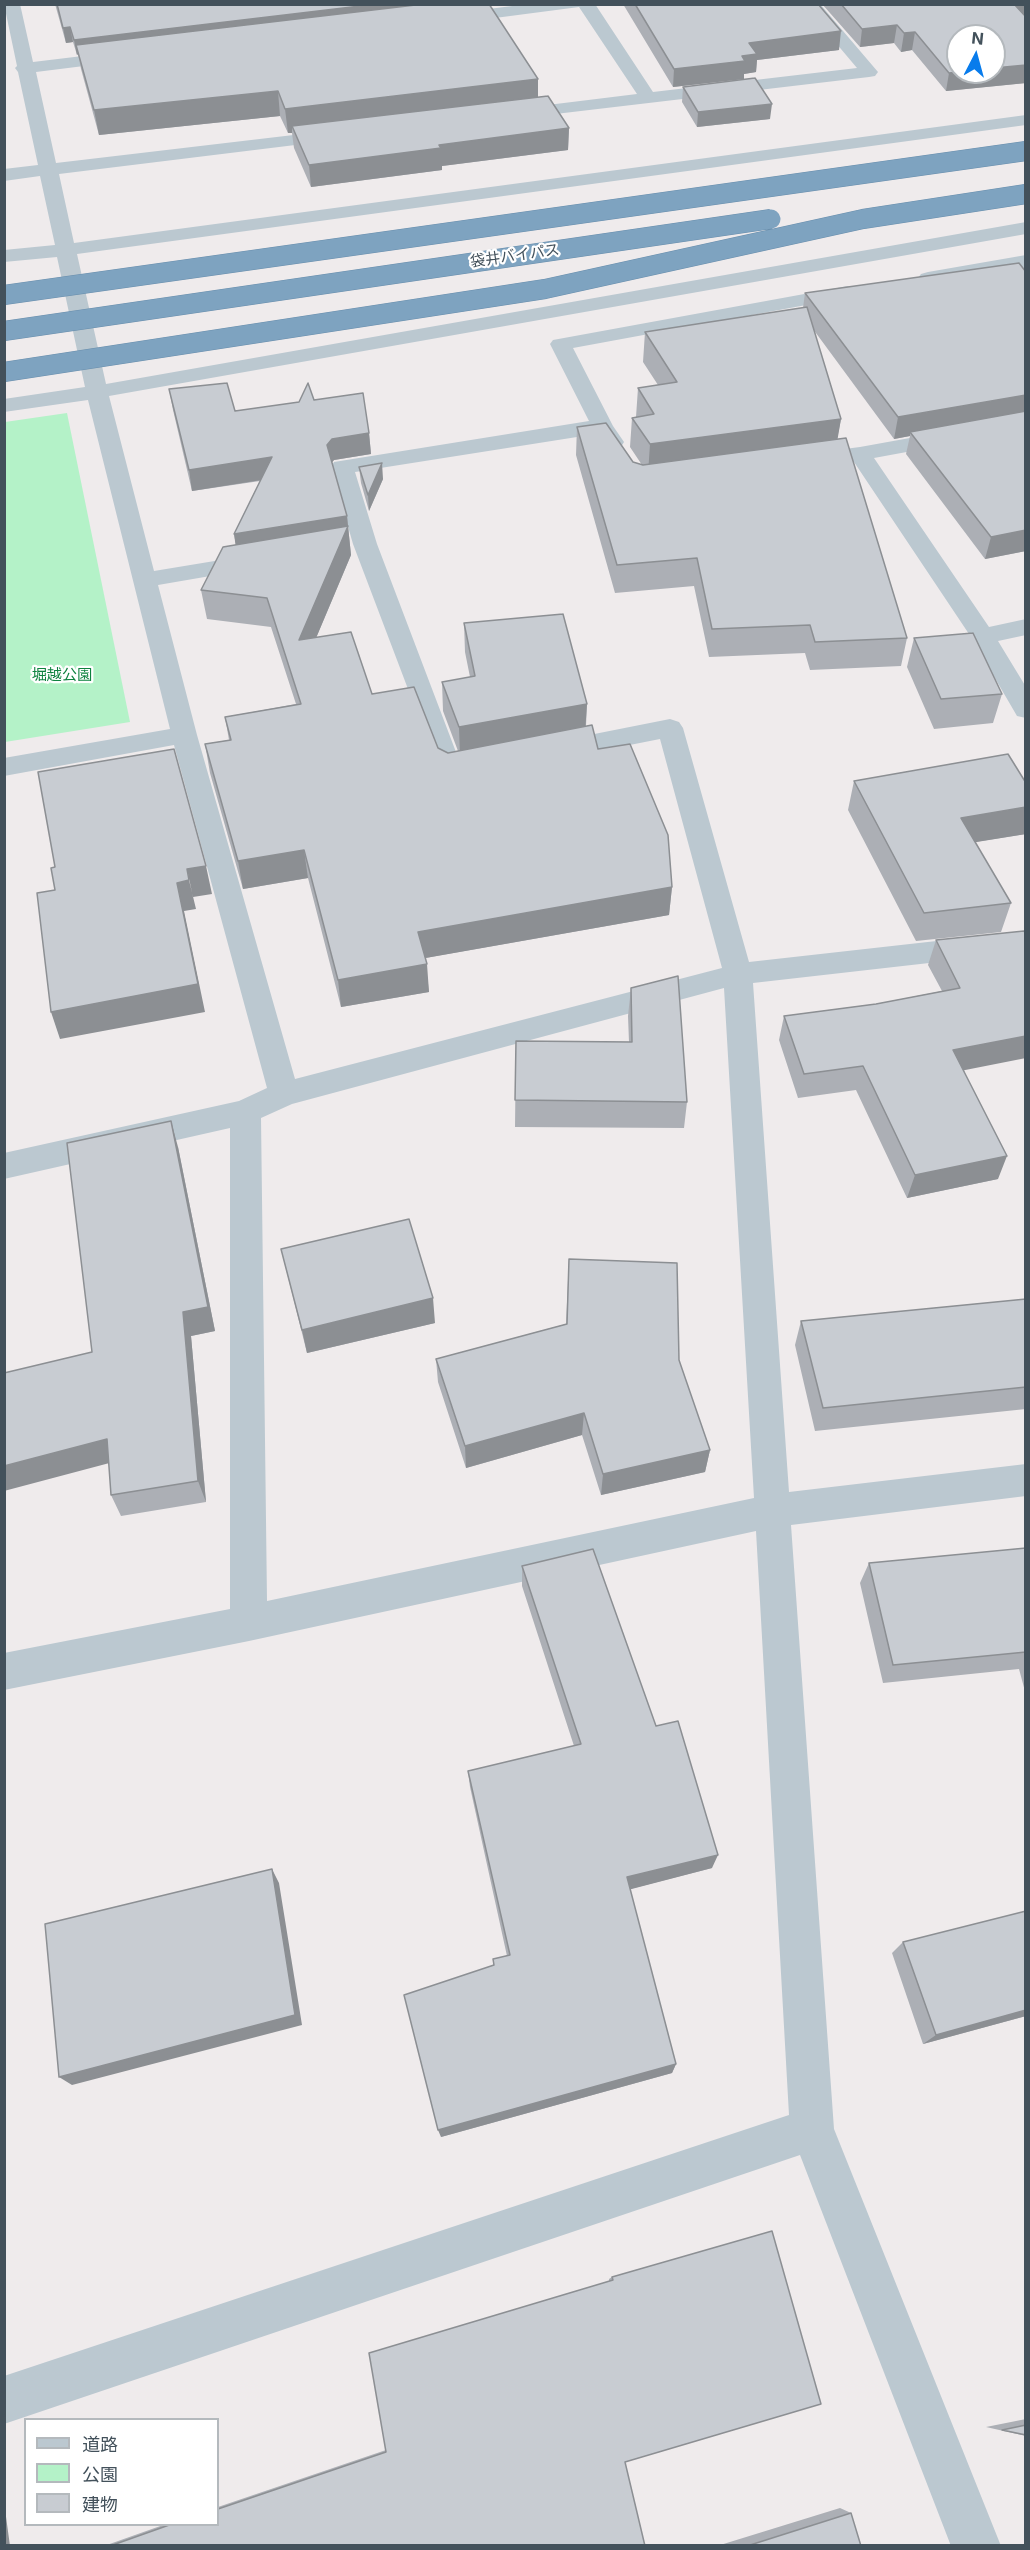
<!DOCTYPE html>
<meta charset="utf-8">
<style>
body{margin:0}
#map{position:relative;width:1030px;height:2550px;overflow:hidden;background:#efebec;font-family:Inter,"Noto Sans JP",sans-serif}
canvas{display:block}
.frame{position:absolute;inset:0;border:6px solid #43515b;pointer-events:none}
.legend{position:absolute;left:24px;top:2418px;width:195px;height:108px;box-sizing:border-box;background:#fff;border:2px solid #b4b9bd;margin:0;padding:8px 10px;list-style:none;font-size:18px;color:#43515b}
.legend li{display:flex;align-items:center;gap:12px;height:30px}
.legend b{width:30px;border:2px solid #b4b9bd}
.north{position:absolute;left:946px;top:24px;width:60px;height:60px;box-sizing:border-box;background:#fff;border:2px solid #b4b9bd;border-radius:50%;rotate:6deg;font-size:16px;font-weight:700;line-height:24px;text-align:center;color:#43515b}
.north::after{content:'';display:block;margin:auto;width:21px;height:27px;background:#087cec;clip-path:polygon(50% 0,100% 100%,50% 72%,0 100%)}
</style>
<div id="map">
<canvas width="1030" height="2550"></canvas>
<div class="frame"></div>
<ul class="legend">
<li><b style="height:8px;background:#bbc8d0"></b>道路</li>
<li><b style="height:16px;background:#b4f2c8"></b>公園</li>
<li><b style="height:16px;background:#c8ccd2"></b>建物</li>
</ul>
<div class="north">N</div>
</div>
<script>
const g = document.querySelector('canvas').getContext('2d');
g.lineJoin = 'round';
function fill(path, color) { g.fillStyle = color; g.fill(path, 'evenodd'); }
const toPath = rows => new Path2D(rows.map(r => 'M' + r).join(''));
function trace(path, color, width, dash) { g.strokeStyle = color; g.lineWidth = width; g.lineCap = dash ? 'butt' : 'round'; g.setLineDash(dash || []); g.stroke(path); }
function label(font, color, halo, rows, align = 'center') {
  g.font = font + ' Inter,"Noto Sans JP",sans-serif'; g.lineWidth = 4.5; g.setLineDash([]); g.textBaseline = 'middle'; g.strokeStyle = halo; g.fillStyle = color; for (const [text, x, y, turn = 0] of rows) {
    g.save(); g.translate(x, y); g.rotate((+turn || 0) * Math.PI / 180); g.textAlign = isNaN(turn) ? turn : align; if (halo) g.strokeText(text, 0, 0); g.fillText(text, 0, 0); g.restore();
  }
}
const green = toPath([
 [67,413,130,722,5,742,5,422]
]);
const minor = toPath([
 [4,4,20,4,33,62,124,51,130,52,133,56,130,60,124,61,36,72,56,163,336,130,342,131,345,135,342,139,336,140,59,174,74,243,1026,115,1026,125,77,254,106,384,1026,222,1026,234,109,396,154,571,257,554,265,556,269,561,265,566,257,568,158,585,197,735,295,1079,722,968,660,739,554,760,545,757,541,751,545,745,554,742,670,719,679,722,683,728,749,962,1026,931,1026,952,753,983,789,1492,1026,1464,1026,1496,791,1525,834,2129,1001,2546,951,2546,800,2155,4,2424,4,2376,789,2115,756,1531,249,1641,4,1690,4,1653,230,1609,230,1128,4,1179,4,1153,239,1101,267,1088,174,745,4,776,4,758,170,729,88,400,4,412,4,399,85,387,57,257,4,262,4,250,55,245,40,176,4,181,4,169,38,165,18,72,15,68,17,66,4,4],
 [724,988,754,1498,267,1601,261,1118,292,1104,724,988],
 [528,4,595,4,653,92,857,68,803,4,820,4,878,72,875,76,869,77,513,119,507,118,504,114,507,110,637,94,579,7,449,24,441,19,449,14,528,4],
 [1026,255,1026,268,928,284,921,282,918,278,921,274,928,272,1026,255],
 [848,286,855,288,858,292,855,296,573,348,613,426,624,442,621,447,613,449,605,447,596,434,355,472,377,544,459,760,474,757,483,760,487,766,483,772,474,775,450,779,441,776,353,544,331,467,334,462,589,421,550,344,553,340,848,286],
 [1026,417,1026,430,874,458,989,627,1026,619,1026,635,998,641,1026,687,1026,718,1017,716,971,637,854,462,806,468,798,466,795,461,798,456,806,454,860,447,1026,417]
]);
const highwayBridge = toPath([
 [4,295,1026,151],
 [4,331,771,219],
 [4,372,545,289,863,219,1026,194]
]);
const wall = toPath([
 [55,4,489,4,538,97,569,128,568,150,442,166,442,170,311,187,294,148,292,133,288,133,280,116,99,135,81,69,78,54,77,55,73,42,66,43],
 [623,4,818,4,839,50,757,60,756,72,744,74,744,79,673,87],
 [822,4,1026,4,1026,15,1023,15,1026,17,1026,83,946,91,912,50,901,52,894,43,860,47],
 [683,87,770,119,697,127,682,102],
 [805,293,1026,551,985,559,906,454,910,436,894,439,813,329,841,419,837,439,907,638,901,666,810,670,805,653,709,657,694,586,615,593,576,455,577,427,633,462,642,465,630,447,632,418,636,417,638,388,658,385,643,362,645,332,803,308],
 [169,389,235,411,314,400,369,433,371,454,334,460,332,462,347,516,351,555,316,638,372,694,438,748,448,753,458,751,443,711,442,682,470,677,465,652,464,623,587,704,586,726,672,887,669,915,425,958,429,992,341,1007,308,878,243,889,210,773,205,744,229,740,225,717,296,704,271,627,207,619,201,590,236,545,234,534,260,481,192,491,173,410],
 [359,467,383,479,369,511,361,483],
 [914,638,1002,694,993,723,934,729,907,667],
 [854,781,1026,834,975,842,1011,903,1001,932,916,941,848,810],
 [1024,931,964,1070,998,1179,907,1198,856,1090,798,1098,779,1040,784,1016,876,1004,942,991,928,965,936,940],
 [631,988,687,1102,684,1128,515,1127,516,1041,629,1042,628,1016],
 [178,1147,215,1331,191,1336,206,1502,121,1516,111,1495,109,1463,92,1352],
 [281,1249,435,1323,307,1353],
 [569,1259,679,1360,710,1450,705,1472,601,1495,582,1435,466,1468,438,1382,436,1359,566,1324],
 [1026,1299,1026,1409,815,1431,795,1345,801,1321],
 [1026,1548,1026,1695,1019,1669,883,1683,860,1583,869,1563],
 [522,1566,656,1726,712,1868,630,1889,676,2064,672,2073,441,2137,493,1965,493,1959,507,1956,470,1787,468,1771,574,1746,522,1586],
 [903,1942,1026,2016,923,2044,892,1953],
 [772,2231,625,2462,645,2546,104,2546,166,2524,218,2524,218,2507,386,2450,609,2281,609,2279,612,2277],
 [1026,2419,1026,2436,986,2427],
 [840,2508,851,2513,861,2546,717,2546]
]);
const shadedWall = toPath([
 [377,4,476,4,76,45,78,54,77,55,74,40],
 [1007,4,1026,4,1026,15,1004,17],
 [897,25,894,43,860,47,862,29],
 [70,27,73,42,66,43,63,28],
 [841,31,839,50,757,60,756,72,744,74,744,79,673,87,674,69,742,56,749,43],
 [915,32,912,50,901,52,904,33],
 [1026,65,1026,83,946,91,949,73,994,72,994,68],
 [538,79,538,103,292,126,292,133,288,133,285,109],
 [278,91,280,116,99,135,94,110],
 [772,104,770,119,697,127,698,112],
 [569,128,568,150,442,166,442,170,311,187,309,165,439,145],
 [1026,395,1026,416,910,432,910,436,894,439,898,417],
 [841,419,836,448,648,474,650,444],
 [369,433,371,454,334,460,329,466,327,445,332,439],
 [272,457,274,478,192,491,189,470],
 [382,463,383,479,369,511,368,495],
 [347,516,351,555,303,669,299,640,237,555,234,534],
 [1026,530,1026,551,985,559,991,537],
 [587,704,585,733,460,756,459,727],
 [1026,807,1026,834,952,846,961,818],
 [304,850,308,878,243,889,238,861],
 [206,866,212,894,193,897,187,869],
 [189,880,196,909,184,911,205,1012,60,1039,51,1012,177,883],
 [672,887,669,915,420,959,418,932],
 [427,964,429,992,341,1007,338,980],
 [1026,1036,1026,1058,945,1074,953,1050],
 [171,1121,178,1147,215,1331,191,1336,206,1502,198,1481,183,1312],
 [1007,1156,998,1179,907,1198,915,1175],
 [433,1298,435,1323,307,1353,302,1330],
 [584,1413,582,1435,466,1468,465,1446],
 [107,1439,117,1461,4,1491,4,1466],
 [710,1450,705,1472,601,1495,603,1474],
 [718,1855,712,1868,624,1891,627,1877],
 [272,1869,279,1883,302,2025,72,2085,59,2077],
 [1026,2010,1026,2016,923,2044,936,2035],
 [676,2064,672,2073,441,2137,438,2130],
 [4,2502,10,2546,4,2546]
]);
const building = toPath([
 [57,4,377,4,74,40,70,27,63,28,57,4],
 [424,4,489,4,538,79,285,109,278,91,94,110,76,45,424,4],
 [635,4,818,4,841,31,749,43,757,54,742,56,745,61,674,69,635,4],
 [841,4,1014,4,1026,17,1026,65,994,68,994,36,958,36,958,72,949,73,915,32,904,33,897,25,862,29,841,4],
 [755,78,772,104,698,112,683,87,755,78],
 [548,96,569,128,439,145,441,148,309,165,292,126,548,96],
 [1019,263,1026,272,1026,395,898,417,805,293,1019,263],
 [807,307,841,419,650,444,632,418,654,414,638,388,677,382,645,332,807,307],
 [227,383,235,411,299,402,308,383,314,400,363,393,369,433,332,439,327,445,347,516,234,534,272,457,189,470,169,389,227,383],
 [1026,411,1026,530,991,537,910,432,1026,411],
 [606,423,633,462,643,465,846,438,907,638,815,642,810,625,712,629,697,558,617,565,577,427,606,423],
 [382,463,368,495,359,467,382,463],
 [348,526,299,640,351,632,372,694,414,687,438,748,448,753,592,725,598,749,630,744,668,835,672,887,418,932,427,964,338,980,304,850,238,861,205,744,231,740,225,717,301,704,267,598,201,590,223,547,348,526],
 [563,614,587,704,459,727,442,682,475,676,464,623,563,614],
 [973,633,1002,694,941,699,914,638,973,633],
 [174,749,206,866,187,869,189,880,177,883,198,984,51,1012,37,893,55,890,51,868,55,867,38,772,174,749],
 [1008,754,1026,783,1026,807,961,818,1011,903,924,913,854,781,1008,754],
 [1024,931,1026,934,1026,1036,953,1050,1007,1156,915,1175,863,1066,804,1074,784,1016,876,1004,960,988,936,940,1024,931],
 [678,976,687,1102,515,1100,516,1041,632,1042,631,988,678,976],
 [171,1121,208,1307,183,1312,198,1481,111,1495,107,1439,4,1466,4,1373,92,1352,67,1143,171,1121],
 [409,1219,433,1298,302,1330,281,1249,409,1219],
 [569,1259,677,1263,679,1360,710,1450,603,1474,584,1413,465,1446,436,1359,567,1324,569,1259],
 [1026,1299,1026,1387,823,1408,801,1321,1026,1299],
 [1026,1548,1026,1652,893,1665,869,1563,1026,1548],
 [593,1549,656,1726,678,1721,718,1855,627,1877,676,2064,438,2130,404,1995,494,1965,493,1959,510,1955,468,1771,581,1744,522,1566,593,1549],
 [272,1869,295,2015,59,2077,45,1924,272,1869],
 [1026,1911,1026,2010,936,2035,903,1942,1026,1911],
 [772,2231,821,2404,625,2462,645,2546,110,2546,172,2524,218,2524,218,2509,386,2452,369,2353,613,2280,612,2277,772,2231],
 [1026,2425,1026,2435,1002,2430,1026,2425],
 [851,2513,861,2546,747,2546,851,2513]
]);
const farStreetnames = [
 ["袋井バイパス",515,256,-8]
];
const farParknames = [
 ["堀越公園",62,675]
];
fill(green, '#b4f2c8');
fill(minor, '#bbc8d0');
trace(highwayBridge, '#698eac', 20, []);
trace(highwayBridge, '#7ea3c0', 19);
fill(wall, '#acafb5');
fill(shadedWall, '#8c8f93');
fill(building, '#c8ccd2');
trace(building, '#8c8f93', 1.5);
label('15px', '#43515b', '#fff', farStreetnames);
label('15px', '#0e823f', '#fff', farParknames);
</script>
